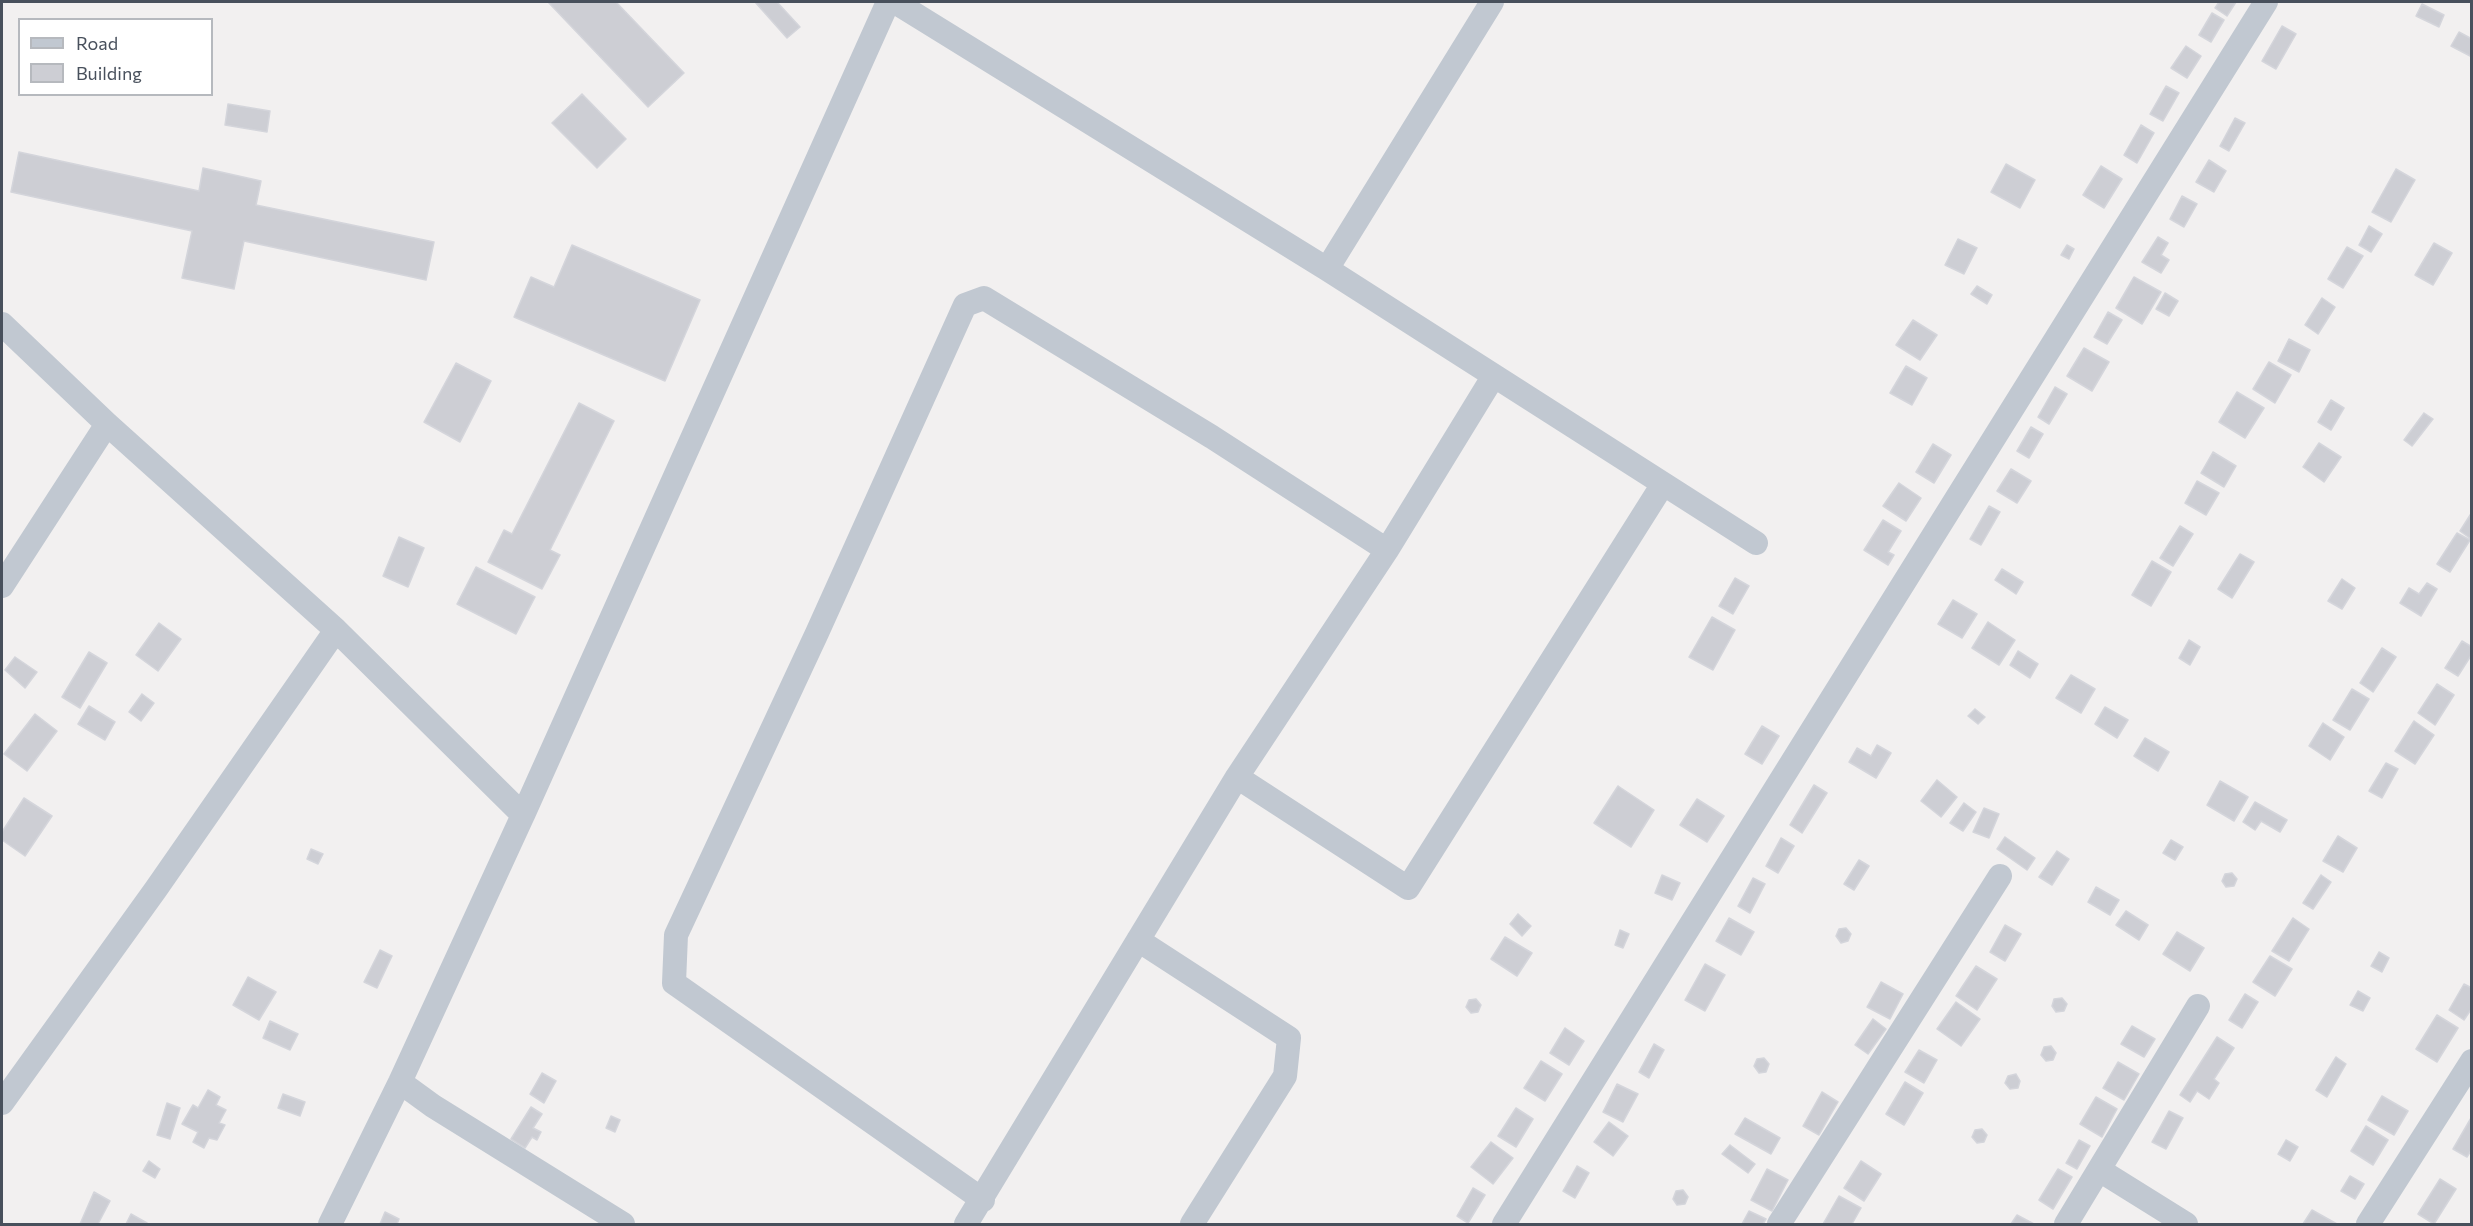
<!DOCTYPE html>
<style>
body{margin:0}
#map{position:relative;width:2473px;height:1226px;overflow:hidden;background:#f2f0f0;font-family:Commissioner,sans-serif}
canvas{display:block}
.frame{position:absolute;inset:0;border:3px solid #48505c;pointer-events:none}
.legend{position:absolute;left:18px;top:18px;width:195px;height:78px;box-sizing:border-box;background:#fff;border:2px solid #b6b9be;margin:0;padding:8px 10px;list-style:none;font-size:18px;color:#48505c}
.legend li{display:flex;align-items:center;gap:12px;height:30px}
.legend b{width:30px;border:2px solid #b6b9be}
</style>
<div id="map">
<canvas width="2473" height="1226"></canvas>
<div class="frame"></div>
<ul class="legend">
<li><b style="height:8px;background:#c1c8d1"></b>Road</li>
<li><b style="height:16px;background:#cdced4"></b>Building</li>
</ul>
</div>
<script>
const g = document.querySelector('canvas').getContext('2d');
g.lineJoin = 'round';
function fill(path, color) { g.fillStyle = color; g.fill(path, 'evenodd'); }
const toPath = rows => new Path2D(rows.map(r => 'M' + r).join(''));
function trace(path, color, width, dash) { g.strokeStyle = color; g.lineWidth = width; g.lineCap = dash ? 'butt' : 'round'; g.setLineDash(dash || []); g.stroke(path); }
const building = toPath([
 [548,2,616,2,684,73,648,107,548,2],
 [755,2,777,2,800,27,787,38,755,2],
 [2219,2,2236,2,2227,16,2215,8,2219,2],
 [2422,4,2444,15,2439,27,2416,16,2422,4],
 [2212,13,2224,20,2211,42,2199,35,2212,13],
 [2282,26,2296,34,2276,69,2262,61,2282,26],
 [2459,32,2472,39,2472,57,2451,46,2459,32],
 [2186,46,2201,56,2187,78,2171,68,2186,46],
 [2166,86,2179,93,2163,121,2150,114,2166,86],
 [582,94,626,139,597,168,552,123,582,94],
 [228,104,270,111,267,132,225,125,228,104],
 [2235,118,2245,123,2229,151,2220,146,2235,118],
 [2141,125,2154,133,2137,163,2124,155,2141,125],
 [19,152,199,191,203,168,261,181,256,205,434,242,426,280,244,241,234,289,182,278,192,231,11,192,19,152],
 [2209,160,2226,171,2214,192,2196,182,2209,160],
 [2006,164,2035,180,2020,208,1991,192,2006,164],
 [2101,166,2122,179,2104,208,2083,195,2101,166],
 [2396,169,2415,180,2391,222,2372,212,2396,169],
 [2182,196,2197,204,2184,227,2170,219,2182,196],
 [2369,226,2382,234,2371,252,2359,245,2369,226],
 [2158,237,2168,243,2161,255,2169,260,2161,273,2142,262,2158,237],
 [1958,239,1977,248,1964,274,1945,265,1958,239],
 [2434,243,2452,253,2433,285,2415,275,2434,243],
 [572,245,700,300,665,381,514,317,531,277,554,287,572,245],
 [2067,245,2074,249,2069,259,2061,255,2067,245],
 [2347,247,2363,256,2343,288,2328,279,2347,247],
 [2134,277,2161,292,2142,324,2116,308,2134,277],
 [1977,286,1992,295,1987,304,1971,294,1977,286],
 [2165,293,2178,301,2169,316,2156,309,2165,293],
 [2322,298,2335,307,2318,334,2305,325,2322,298],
 [2108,312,2122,320,2107,344,2094,337,2108,312],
 [1913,320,1937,335,1920,360,1896,345,1913,320],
 [2289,339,2310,350,2299,372,2278,361,2289,339],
 [2084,348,2109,362,2092,391,2067,376,2084,348],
 [2269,362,2291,375,2275,403,2253,389,2269,362],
 [456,363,491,381,460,442,424,422,456,363],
 [1906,366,1927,378,1912,405,1890,393,1906,366],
 [2055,387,2067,394,2049,424,2038,417,2055,387],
 [2237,392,2264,408,2245,438,2219,422,2237,392],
 [2331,400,2344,408,2331,430,2318,422,2331,400],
 [579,403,614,421,550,550,560,555,542,589,488,562,504,530,512,534,579,403],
 [2424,413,2433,419,2412,446,2404,440,2424,413],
 [2031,427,2043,434,2029,458,2017,451,2031,427],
 [2319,443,2341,457,2324,482,2303,467,2319,443],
 [1933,444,1951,455,1934,483,1916,472,1933,444],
 [2213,452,2236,466,2224,487,2201,473,2213,452],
 [2011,469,2031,481,2017,503,1997,491,2011,469],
 [2197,481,2219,493,2206,515,2185,503,2197,481],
 [1899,483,1921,498,1906,521,1883,506,1899,483],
 [1989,506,2000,512,1981,545,1970,539,1989,506],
 [2472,512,2472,538,2471,539,2460,531,2472,512],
 [1883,520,1901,531,1888,552,1894,555,1888,565,1864,550,1883,520],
 [2180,526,2193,534,2173,566,2160,558,2180,526],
 [2457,533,2470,540,2450,572,2437,564,2457,533],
 [399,537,424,548,408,587,383,576,399,537],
 [2240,554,2254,562,2232,598,2218,589,2240,554],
 [2152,561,2171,572,2151,606,2132,595,2152,561],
 [476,567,535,597,516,634,457,604,476,567],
 [2002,569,2023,582,2016,594,1995,580,2002,569],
 [1735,578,1749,586,1733,614,1719,606,1735,578],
 [2342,579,2355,588,2342,609,2328,601,2342,579],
 [2427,583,2437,589,2421,616,2400,603,2409,588,2419,594,2427,583],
 [1953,600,1977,614,1962,638,1938,624,1953,600],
 [1712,617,1735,630,1713,670,1689,657,1712,617],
 [1988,622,2015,640,1999,665,1972,648,1988,622],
 [159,623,181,639,158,671,136,655,159,623],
 [2189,640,2200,647,2190,665,2179,658,2189,640],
 [2462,641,2472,647,2472,654,2458,676,2445,668,2462,641],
 [2382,648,2396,657,2373,692,2360,683,2382,648],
 [2018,651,2038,664,2030,678,2010,665,2018,651],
 [89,652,107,663,80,708,62,697,89,652],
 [15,657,37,672,25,688,5,670,15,657],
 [2071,675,2095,689,2081,713,2056,698,2071,675],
 [2437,684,2454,695,2435,725,2418,713,2437,684],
 [2352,689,2369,699,2350,730,2333,720,2352,689],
 [142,694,154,703,141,721,129,712,142,694],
 [89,706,115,722,105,740,78,724,89,706],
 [2105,707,2128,720,2117,738,2095,724,2105,707],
 [1975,709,1985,717,1978,724,1968,716,1975,709],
 [35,714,57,731,27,771,4,754,35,714],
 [2414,721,2434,735,2415,764,2395,751,2414,721],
 [2323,723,2344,737,2330,760,2309,746,2323,723],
 [1762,726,1779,736,1762,764,1745,754,1762,726],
 [2145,738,2169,752,2158,771,2134,756,2145,738],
 [1877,745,1891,753,1876,778,1849,762,1857,748,1871,756,1877,745],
 [2386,763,2398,769,2382,798,2369,791,2386,763],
 [1937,780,1957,797,1941,817,1921,801,1937,780],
 [2220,781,2248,797,2234,821,2207,805,2220,781],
 [1814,785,1827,793,1802,833,1790,825,1814,785],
 [1618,786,1654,810,1631,847,1594,823,1618,786],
 [24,798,52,816,25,856,2,840,2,832,24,798],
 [1697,799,1724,816,1707,842,1680,825,1697,799],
 [2255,802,2287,820,2280,832,2261,821,2255,830,2243,822,2255,802],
 [1964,803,1976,812,1963,831,1950,823,1964,803],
 [1984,808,1999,814,1989,838,1973,832,1984,808],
 [2338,836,2357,848,2343,872,2323,861,2338,836],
 [2005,837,2035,858,2027,870,1997,849,2005,837],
 [1781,838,1794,846,1778,873,1766,866,1781,838],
 [2171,840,2183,847,2175,860,2163,853,2171,840],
 [311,849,323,854,318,864,307,859,311,849],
 [2057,851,2069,859,2052,885,2039,877,2057,851],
 [1859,860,1869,866,1854,890,1844,884,1859,860],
 [2232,873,2237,879,2234,886,2226,887,2222,881,2225,874,2232,873],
 [1662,875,1680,883,1672,900,1655,893,1662,875],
 [2321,875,2331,882,2313,909,2303,903,2321,875],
 [1753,878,1765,884,1750,913,1738,906,1753,878],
 [2096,887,2119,900,2110,915,2088,902,2096,887],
 [2126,911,2148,925,2139,940,2116,925,2126,911],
 [1518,914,1531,926,1522,936,1510,924,1518,914],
 [1729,918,1754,932,1741,955,1716,941,1729,918],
 [2293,918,2309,929,2289,961,2272,951,2293,918],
 [2005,925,2021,934,2005,961,1990,952,2005,925],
 [1846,928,1851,934,1848,941,1841,943,1836,936,1839,929,1846,928],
 [1620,930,1629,934,1623,948,1615,945,1620,930],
 [2177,932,2204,948,2190,971,2163,954,2177,932],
 [1505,937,1532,953,1517,976,1491,959,1505,937],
 [380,950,392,956,377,988,364,982,380,950],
 [2379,952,2389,958,2382,972,2371,966,2379,952],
 [2270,956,2292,969,2275,996,2253,982,2270,956],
 [1705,964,1725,975,1705,1011,1685,1000,1705,964],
 [1976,966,1997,979,1977,1010,1956,996,1976,966],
 [248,977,276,992,259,1020,233,1005,248,977],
 [1881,982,1903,994,1890,1019,1867,1007,1881,982],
 [2464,984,2472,988,2472,1008,2464,1020,2449,1010,2464,984],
 [2358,991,2370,998,2363,1011,2350,1005,2358,991],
 [2245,994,2258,1002,2242,1028,2229,1020,2245,994],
 [2062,998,2067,1004,2064,1011,2056,1012,2052,1006,2054,999,2062,998],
 [1476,999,1481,1005,1478,1012,1471,1013,1466,1007,1469,1000,1476,999],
 [1956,1002,1980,1019,1961,1046,1937,1029,1956,1002],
 [2437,1015,2458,1028,2437,1062,2416,1049,2437,1015],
 [1873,1019,1886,1029,1868,1054,1855,1045,1873,1019],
 [270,1021,298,1034,290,1050,263,1038,270,1021],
 [2132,1026,2155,1039,2144,1057,2121,1044,2132,1026],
 [1565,1028,1584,1041,1569,1065,1550,1053,1565,1028],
 [2217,1037,2234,1048,2214,1079,2219,1083,2209,1099,2197,1091,2190,1102,2180,1095,2217,1037],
 [1654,1044,1664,1050,1649,1078,1639,1072,1654,1044],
 [2051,1046,2056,1053,2053,1060,2046,1061,2041,1055,2044,1047,2051,1046],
 [1919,1050,1937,1060,1924,1083,1905,1072,1919,1050],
 [2336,1057,2346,1064,2327,1097,2316,1090,2336,1057],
 [1764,1058,1769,1064,1766,1072,1759,1073,1754,1066,1757,1059,1764,1058],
 [1541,1061,1562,1074,1545,1101,1524,1088,1541,1061],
 [2118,1062,2139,1074,2124,1100,2103,1088,2118,1062],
 [542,1073,556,1081,544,1103,530,1094,542,1073],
 [2016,1074,2020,1081,2018,1088,2010,1089,2005,1083,2008,1076,2016,1074],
 [1905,1082,1923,1093,1904,1125,1886,1114,1905,1082],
 [1617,1084,1638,1094,1623,1122,1603,1112,1617,1084],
 [208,1090,220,1097,216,1105,226,1110,219,1123,225,1125,217,1140,209,1138,204,1148,193,1142,198,1132,182,1124,193,1105,198,1108,208,1090],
 [1822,1092,1838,1102,1819,1135,1803,1126,1822,1092],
 [283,1094,305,1102,300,1116,278,1108,283,1094],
 [2382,1096,2408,1111,2394,1135,2368,1120,2382,1096],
 [2096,1097,2117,1109,2102,1137,2080,1124,2096,1097],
 [167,1103,180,1108,170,1139,157,1135,167,1103],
 [531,1107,542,1114,533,1128,541,1132,537,1140,532,1137,525,1148,511,1139,531,1107],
 [1516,1108,1533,1119,1516,1147,1498,1136,1516,1108],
 [2169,1111,2183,1118,2166,1149,2152,1142,2169,1111],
 [611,1116,620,1120,615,1132,606,1128,611,1116],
 [1745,1118,1780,1138,1771,1154,1735,1134,1745,1118],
 [2471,1118,2472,1149,2467,1157,2453,1149,2471,1118],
 [1609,1122,1628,1136,1613,1156,1594,1142,1609,1122],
 [2366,1126,2388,1140,2373,1165,2351,1151,2366,1126],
 [1982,1129,1987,1135,1984,1142,1977,1143,1972,1137,1975,1130,1982,1129],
 [2079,1140,2090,1146,2077,1169,2066,1163,2079,1140],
 [2286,1140,2298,1147,2290,1161,2278,1154,2286,1140],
 [1491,1142,1513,1158,1493,1184,1471,1167,1491,1142],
 [1730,1145,1755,1164,1748,1173,1722,1154,1730,1145],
 [149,1161,160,1169,155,1178,143,1171,149,1161],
 [1861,1161,1881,1174,1864,1201,1844,1188,1861,1161],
 [1577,1166,1589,1173,1575,1198,1563,1191,1577,1166],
 [1767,1169,1788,1180,1772,1211,1751,1200,1767,1169],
 [2058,1169,2072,1177,2053,1209,2039,1200,2058,1169],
 [2350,1176,2364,1184,2355,1199,2341,1191,2350,1176],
 [2440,1179,2456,1189,2434,1224,2418,1214,2440,1179],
 [1473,1188,1485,1195,1468,1223,1457,1216,1473,1188],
 [1683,1190,1688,1197,1685,1204,1677,1205,1673,1199,1676,1191,1683,1190],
 [94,1192,110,1201,98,1224,80,1224,94,1192],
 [1839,1196,1861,1208,1852,1224,1823,1224,1839,1196],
 [2312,1210,2337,1224,2303,1224,2312,1210],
 [1749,1211,1766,1219,1763,1224,1742,1224,1749,1211],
 [385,1212,399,1219,397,1224,380,1224,385,1212],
 [131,1214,147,1223,146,1224,126,1224,131,1214],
 [2017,1215,2034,1224,2011,1224,2017,1215]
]);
const minor = toPath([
 [895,2,1327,269,1756,543],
 [1327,269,1492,2],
 [2,324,107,424,336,630,523,815,400,1082,330,1224],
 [2,586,107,424],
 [1237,777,1408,888,1663,484],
 [523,815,888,2],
 [1138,940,1289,1038,1285,1076,1192,1224],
 [400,1082,433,1106,623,1224],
 [2,1103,156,889,336,630],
 [2101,1171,2186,1224],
 [983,1200,674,983,676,935,817,633,965,305,984,298,1212,437,1387,550],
 [966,1224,1237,777,1387,550,1493,377],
 [1504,1224,2266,2],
 [1779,1224,2000,876],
 [2066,1224,2198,1006],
 [2368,1224,2472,1061]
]);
fill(building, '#cdced4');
trace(building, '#d4d5db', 1.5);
trace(minor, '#c1c8d1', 24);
</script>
